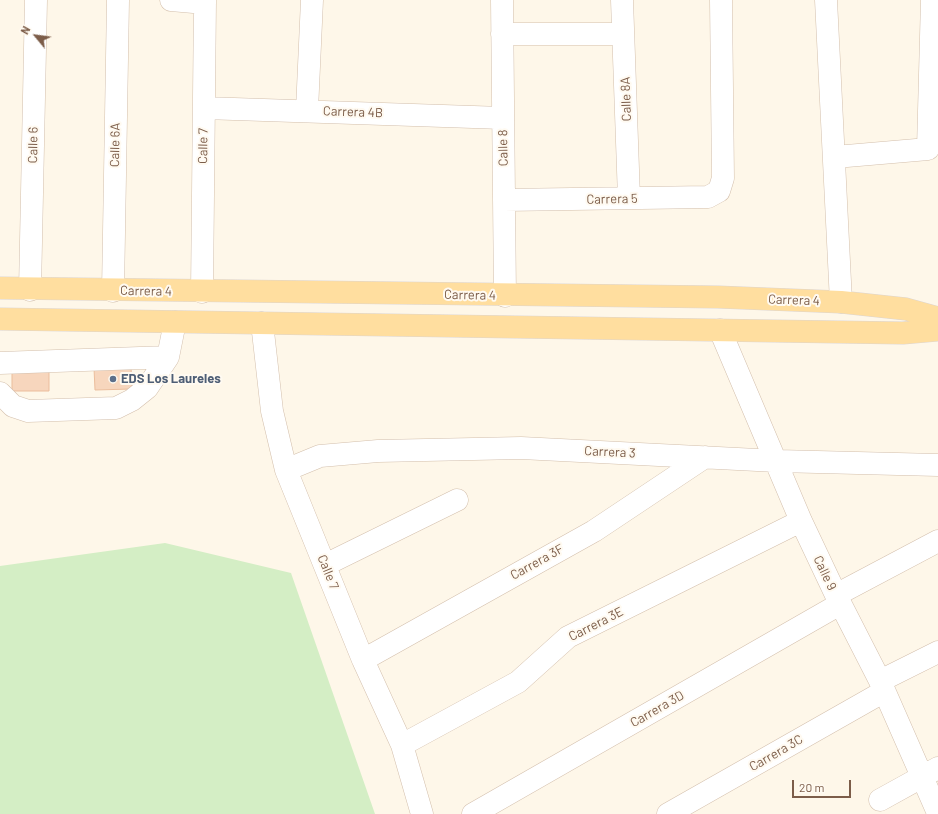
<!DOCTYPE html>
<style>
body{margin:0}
#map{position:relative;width:938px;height:814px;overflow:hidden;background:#fef7e9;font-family:Barlow,sans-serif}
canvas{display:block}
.north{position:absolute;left:16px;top:16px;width:40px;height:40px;-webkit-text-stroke:3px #fffaf1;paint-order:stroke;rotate:299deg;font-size:11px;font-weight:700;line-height:16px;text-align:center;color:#7c5d49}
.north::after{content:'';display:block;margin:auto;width:14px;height:18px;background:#7c5d49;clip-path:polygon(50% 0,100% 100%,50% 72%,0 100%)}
.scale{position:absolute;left:792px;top:780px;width:59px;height:18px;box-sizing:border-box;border:2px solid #7c5d49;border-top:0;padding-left:5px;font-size:12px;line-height:14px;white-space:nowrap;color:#7c5d49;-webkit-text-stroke:3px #fffaf1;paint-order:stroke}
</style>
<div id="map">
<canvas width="938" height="814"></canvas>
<div class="north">N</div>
<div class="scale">20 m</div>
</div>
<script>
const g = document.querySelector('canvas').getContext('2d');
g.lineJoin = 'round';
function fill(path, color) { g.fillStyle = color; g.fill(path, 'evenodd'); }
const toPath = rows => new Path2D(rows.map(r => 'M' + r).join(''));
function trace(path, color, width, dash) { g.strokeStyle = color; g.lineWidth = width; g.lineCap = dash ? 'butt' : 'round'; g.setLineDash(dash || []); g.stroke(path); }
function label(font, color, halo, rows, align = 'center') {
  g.font = font + ' Barlow,sans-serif'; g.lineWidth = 4; g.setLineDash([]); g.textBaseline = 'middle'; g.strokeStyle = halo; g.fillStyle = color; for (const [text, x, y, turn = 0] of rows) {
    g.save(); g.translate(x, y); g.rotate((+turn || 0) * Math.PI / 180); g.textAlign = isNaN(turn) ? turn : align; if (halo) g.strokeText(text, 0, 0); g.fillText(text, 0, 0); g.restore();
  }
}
const green = toPath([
 [165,543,291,573,375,814,0,814,0,566]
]);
const building = toPath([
 [131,367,132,389,95,390,94,368,131,367],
 [49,370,49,391,12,391,12,371,49,370]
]);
const minor = toPath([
 [171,0,205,3],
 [502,0,505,296],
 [622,0,629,198],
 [826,0,841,302],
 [502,34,623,34],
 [204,108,503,118],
 [307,110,312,0],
 [835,157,928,149,932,0],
 [504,200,708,197,719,191,723,178,721,0],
 [30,290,36,0],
 [113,291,118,0],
 [202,292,205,0],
 [262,323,272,411,286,470,363,660,402,745,422,814],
 [720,330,801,521,836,595,880,681,938,813],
 [0,363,168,357],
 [0,393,13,406,28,411,116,408,132,400,147,388,168,357,175,322],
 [286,470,320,456,378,451,521,448,777,461,938,465],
 [325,565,457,500],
 [836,595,938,541],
 [363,660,594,531,705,457],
 [880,681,938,652],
 [402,745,518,682,568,637,801,521],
 [880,800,938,768],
 [473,814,840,604],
 [668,814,883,692]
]);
const major = toPath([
 [0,288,718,297,841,302,906,309,938,318],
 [0,319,903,333,938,330]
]);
const markers = [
 [113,379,4,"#5c6f8a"]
];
const streetNames = [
 ["Calle 8A",626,99,-92],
 ["Carrera 4B",353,112,2],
 ["Calle 6",33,145,-89],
 ["Calle 6A",115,145,-89],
 ["Calle 7",203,146,-89],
 ["Calle 8",503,148,-91],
 ["Carrera 5",612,199,-1],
 ["Carrera 4",146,291,1],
 ["Carrera 4",470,295,1],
 ["Carrera 4",794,300,2],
 ["Carrera 3",610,452,3],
 ["Carrera 3F",537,562,-29],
 ["Calle 7",328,572,68],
 ["Calle 9",825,573,65],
 ["Carrera 3E",596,624,-27],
 ["Carrera 3D",657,709,-30],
 ["Carrera 3C",776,753,-30]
];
const serviceNames = [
 ["EDS Los Laureles",121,379]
];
fill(green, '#d4eec5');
fill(building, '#f7d6bd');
trace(building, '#ebbd9c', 1);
trace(minor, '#d3bfac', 23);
trace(major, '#ddd5d0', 23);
trace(minor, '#fff', 22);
trace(major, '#ffde9f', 22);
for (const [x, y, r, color] of markers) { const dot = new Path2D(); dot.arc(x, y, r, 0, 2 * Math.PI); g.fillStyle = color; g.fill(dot); trace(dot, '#fffaf1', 1.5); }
label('13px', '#7c5d49', '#fffaf1', streetNames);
label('bold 13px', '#4e5e75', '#fffaf1', serviceNames, 'left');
</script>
